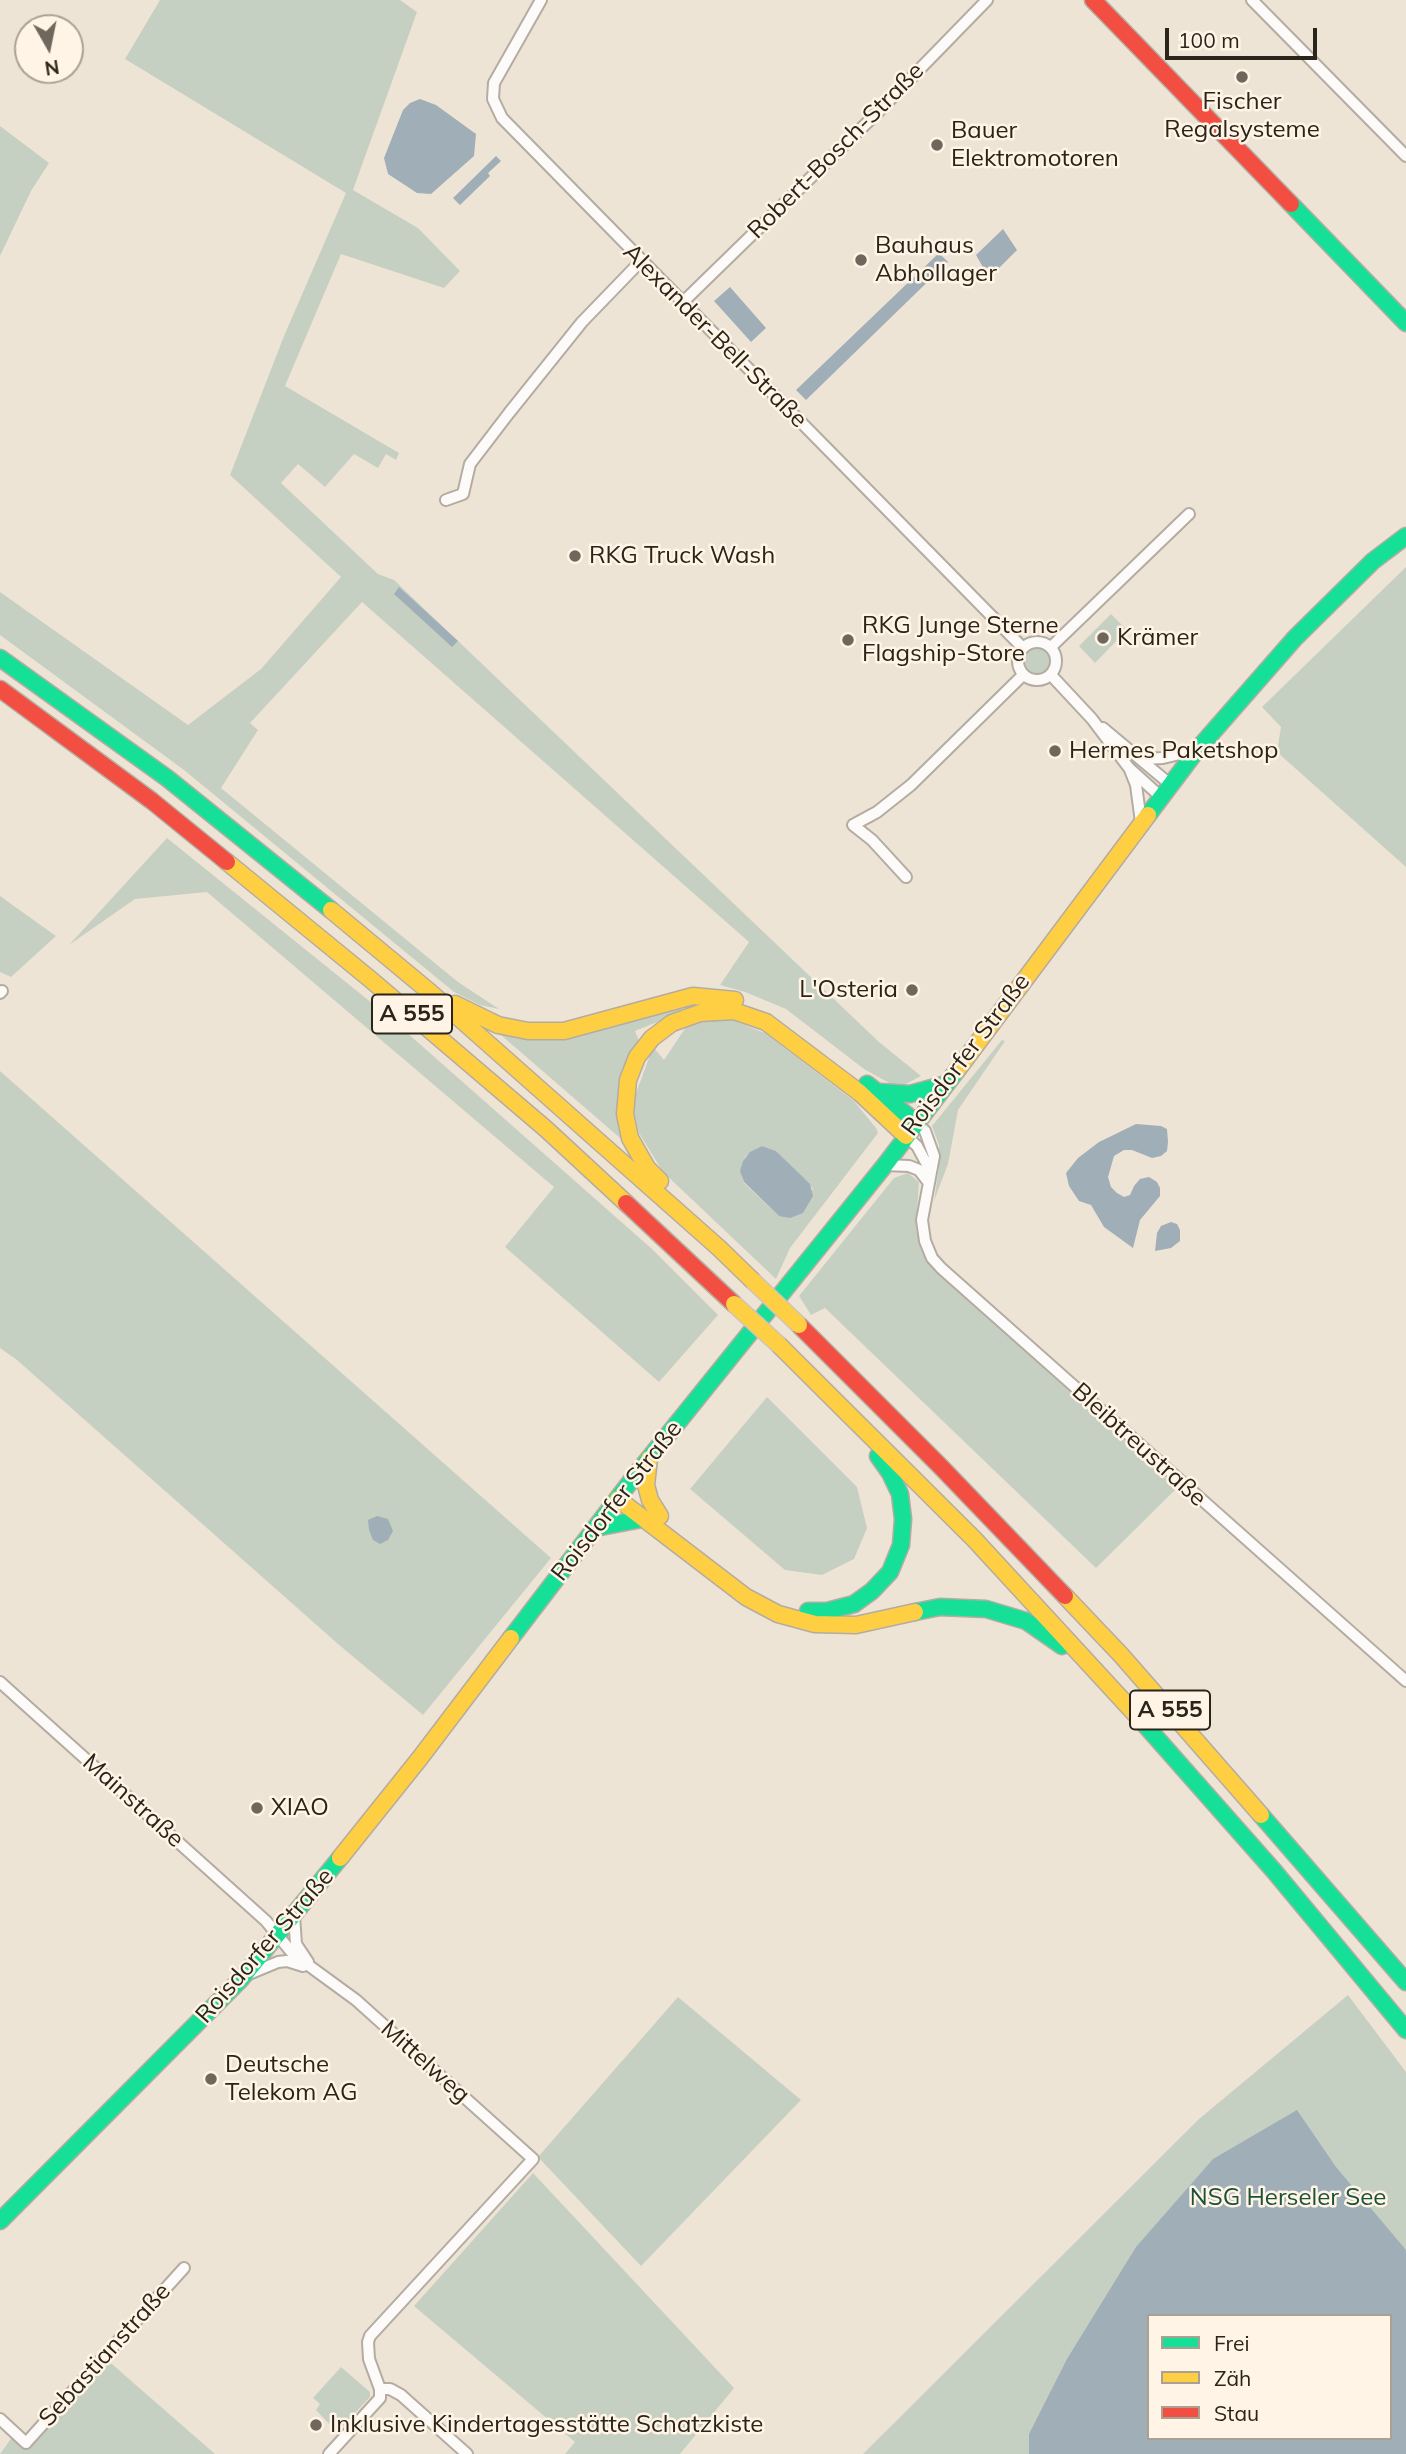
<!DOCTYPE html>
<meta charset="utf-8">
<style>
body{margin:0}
#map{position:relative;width:1406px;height:2454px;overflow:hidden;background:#eee4d6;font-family:Mulish,sans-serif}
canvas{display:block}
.legend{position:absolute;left:1147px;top:2314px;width:245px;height:126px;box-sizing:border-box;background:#fff4e5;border:2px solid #aaa194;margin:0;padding:9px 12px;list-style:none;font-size:21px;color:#2a241a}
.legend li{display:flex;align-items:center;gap:14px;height:35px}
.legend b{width:35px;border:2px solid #aaa194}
.north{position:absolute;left:14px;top:14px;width:70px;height:70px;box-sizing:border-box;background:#fff4e5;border:2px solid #aaa194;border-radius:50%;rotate:171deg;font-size:19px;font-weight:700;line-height:28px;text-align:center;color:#2a241a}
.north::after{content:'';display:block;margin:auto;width:24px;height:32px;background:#6f675c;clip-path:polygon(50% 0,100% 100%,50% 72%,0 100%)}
.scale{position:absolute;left:1165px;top:28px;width:152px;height:32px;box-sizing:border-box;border:4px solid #2a241a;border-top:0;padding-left:9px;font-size:21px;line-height:24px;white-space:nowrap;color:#2a241a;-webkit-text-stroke:5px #fff4e5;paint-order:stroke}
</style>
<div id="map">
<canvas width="1406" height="2454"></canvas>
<ul class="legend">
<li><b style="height:9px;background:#16e098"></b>Frei</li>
<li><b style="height:9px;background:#ffcf43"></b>Zäh</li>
<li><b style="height:9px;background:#f24e42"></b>Stau</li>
</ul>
<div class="north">N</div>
<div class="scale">100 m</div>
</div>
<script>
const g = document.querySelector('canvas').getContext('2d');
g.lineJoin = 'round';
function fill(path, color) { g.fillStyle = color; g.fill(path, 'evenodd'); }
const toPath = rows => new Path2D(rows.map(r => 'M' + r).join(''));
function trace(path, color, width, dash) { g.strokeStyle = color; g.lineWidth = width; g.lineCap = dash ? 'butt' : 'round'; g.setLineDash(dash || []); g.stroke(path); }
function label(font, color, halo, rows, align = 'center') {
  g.font = font + ' Mulish,sans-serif'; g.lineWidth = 5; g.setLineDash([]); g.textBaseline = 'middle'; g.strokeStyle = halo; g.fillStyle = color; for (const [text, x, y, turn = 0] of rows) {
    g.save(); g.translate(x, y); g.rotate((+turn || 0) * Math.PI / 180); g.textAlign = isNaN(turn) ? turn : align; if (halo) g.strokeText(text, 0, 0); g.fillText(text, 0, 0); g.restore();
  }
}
const green = toPath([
 [160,0,400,0,417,12,353,190,418,228,460,271,444,288,341,254,285,386,399,453,396,460,386,454,378,468,354,454,325,487,298,464,281,483,378,574,394,580,879,1042,921,1076,898,1088,864,1069,786,1009,745,992,720,985,749,942,362,602,250,723,258,730,221,788,458,982,499,1009,480,1005,454,992,184,770,0,635,0,592,188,725,261,669,341,577,230,475,284,336,346,193,125,59],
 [0,126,49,163,31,191,0,256],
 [1406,567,1406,867,1277,752,1281,727,1262,707],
 [1111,614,1127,630,1095,663,1079,646],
 '1025 661a13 13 0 1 1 26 0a13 13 0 1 1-26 0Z',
 [167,838,388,1016,652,1249,718,1315,659,1382,505,1247,554,1187,207,892,135,899,69,945],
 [0,896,56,936,11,977,0,972],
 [679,1006,682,1012,635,1031,640,1043,627,1144,494,1029,543,1039],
 [729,1019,765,1033,854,1101,876,1128,878,1133,790,1248,776,1279,663,1172,639,1133,632,1104,653,1047,664,1060,688,1024],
 [762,1146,776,1151,813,1189,779,1216,744,1183,742,1177,743,1161,746,1156],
 [1002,1040,1005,1041,958,1110,948,1164,934,1201,939,1167,939,1145,932,1126],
 [0,1071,551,1558,423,1715,338,1644,17,1360,0,1348],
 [908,1173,919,1182,916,1229,922,1253,937,1272,1177,1488,1096,1568,825,1308,811,1315,799,1296,894,1178],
 [767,1397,857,1487,867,1528,854,1559,822,1575,785,1570,690,1489],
 [1348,1995,1406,2072,1406,2454,863,2454,1199,2119],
 [1149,2316,1390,2316,1390,2438,1149,2438],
 [678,1997,801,2100,641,2266,538,2157],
 [533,2173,734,2388,680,2454,565,2454,575,2442,414,2306],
 [105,2358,215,2454,0,2454,15,2433,26,2442,37,2440],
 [341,2367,370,2392,370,2397,337,2432,316,2410,320,2404,313,2398]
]);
const water = toPath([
 [420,99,436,105,476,134,474,156,431,194,417,193,388,174,384,158,403,110,410,103],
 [496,156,501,161,488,173,490,176,460,205,453,198],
 [1003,229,1017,250,989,278,976,255],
 [939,253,948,262,806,400,796,390],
 [730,287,766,328,751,342,714,301],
 [399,587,458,641,452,647,394,594],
 [1136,1124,1161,1126,1167,1129,1168,1142,1167,1151,1161,1156,1152,1158,1132,1150,1124,1150,1114,1156,1108,1177,1111,1187,1117,1193,1124,1197,1130,1195,1134,1186,1140,1179,1149,1177,1157,1182,1160,1188,1160,1196,1140,1220,1133,1248,1104,1227,1091,1205,1079,1201,1069,1186,1066,1173,1078,1158,1099,1142],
 [762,1146,776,1151,810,1184,813,1196,803,1213,790,1218,779,1216,744,1182,740,1171,743,1161,750,1152],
 [1171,1222,1177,1224,1180,1230,1180,1241,1171,1248,1155,1251,1157,1233,1161,1226],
 [377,1516,388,1519,393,1531,388,1540,380,1544,373,1540,369,1530,368,1520],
 [1297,2110,1336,2167,1406,2250,1406,2454,1029,2454,1029,2434,1067,2359,1136,2247,1213,2159],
 [1149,2316,1390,2316,1390,2438,1149,2438]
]);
const street = toPath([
 [541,0,494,83,493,99,502,118,1023,648],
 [1252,0,1406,156],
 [683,302,876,114,987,0],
 [446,500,463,494,470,464,509,413,582,322,641,261],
 '1018 661a19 19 0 1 1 38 0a19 19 0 1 1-38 0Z',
 [1051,647,1189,514],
 [1051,675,1092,719,1129,768,1161,797],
 [1103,728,1171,785],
 [1142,759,1163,758,1197,750],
 [1130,770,1136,785,1141,822],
 [906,877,872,840,853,825,877,812,911,785,1023,675],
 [0,993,2,991],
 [916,1122,925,1131,934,1156,922,1220,925,1241,932,1258,941,1268,1406,1681],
 [906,1136,917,1146,931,1172],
 [885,1165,909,1166,919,1170,929,1183],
 [0,1682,266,1921,293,1954,356,2000,533,2159,370,2336,368,2342,369,2359,380,2389,380,2398,329,2454],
 [294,1915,296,1944,308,1962],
 [249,1974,278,1962,287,1961,303,1966],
 [380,2389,390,2389,401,2395,467,2454],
 [0,2419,26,2443,184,2268]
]);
const fast = toPath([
 [1291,204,1406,323],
 [0,658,167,778,331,910],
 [1148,815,1197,750,1295,638,1373,561,1406,536],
 [867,1084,916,1122],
 [880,1092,910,1094,943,1085],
 [595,1528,642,1519],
 [808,1611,827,1611,854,1604,872,1591,890,1572,901,1545,903,1519,900,1494,890,1473,878,1456],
 [915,1612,940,1607,986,1609,1026,1621,1062,1646],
 [511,1638,634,1477,885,1165,958,1069],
 [1138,1717,1274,1871,1406,2030],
 [1261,1815,1406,1982],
 [0,2221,241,1979,340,1858]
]);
const slow = toPath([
 [227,862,370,979,546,1129,626,1203],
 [331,910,431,993,719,1248,753,1281],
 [455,1004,498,1025,528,1031,564,1031,693,996,735,1000],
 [958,1069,1148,815],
 [660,1181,647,1168,630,1138,625,1114,628,1080,637,1057,652,1038,672,1023,700,1013,734,1011,766,1022,860,1093,906,1136],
 [779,1345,974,1539,1138,1717],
 [649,1459,646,1485,650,1500,660,1516],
 [618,1499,746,1597,778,1614,815,1624,856,1625,915,1612],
 [1065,1596,1121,1655,1261,1815],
 [340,1858,420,1758,511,1638]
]);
const jam = toPath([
 [1093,0,1291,204],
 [0,689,152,801,227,862],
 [626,1203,734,1304],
 [799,1325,941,1467,1065,1596]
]);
const slowBridge = toPath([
 [753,1281,799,1325],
 [734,1304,779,1345]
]);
const markers = [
 [1242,77,7,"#6f675c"],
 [937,145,7,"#6f675c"],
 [861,260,7,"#6f675c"],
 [575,556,7,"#6f675c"],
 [1103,638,7,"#6f675c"],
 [848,640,7,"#6f675c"],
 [1055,751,7,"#6f675c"],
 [912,990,7,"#6f675c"],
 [257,1808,7,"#6f675c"],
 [211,2079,7,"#6f675c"],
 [316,2425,7,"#6f675c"]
];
const shields = [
 [412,1014,80],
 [1170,1710,80]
];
const shieldNames = [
 ["A 555",412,1014],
 ["A 555",1170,1710]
];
const poiNames = [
 ["Fischer",1242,102,"center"],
 ["Regalsysteme",1242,130,"center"],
 ["Bauer",951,131],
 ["Elektromotoren",951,159],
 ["Bauhaus",875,246],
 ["Abhollager",875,274],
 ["RKG Truck Wash",589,556],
 ["RKG Junge Sterne",862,626],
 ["Flagship-Store",862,654],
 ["Krämer",1117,638],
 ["Hermes Paketshop",1069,751],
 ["L'Osteria",898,990,"right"],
 ["XIAO",271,1808],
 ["Deutsche",225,2065],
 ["Telekom AG",225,2093],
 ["Inklusive Kindertagesstätte Schatzkiste",330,2425]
];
const streetNames = [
 ["Robert-Bosch-Straße",836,151,-45],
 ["Alexander-Bell-Straße",715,336,45],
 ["Roisdorfer Straße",966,1055,-53],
 ["Bleibtreustraße",1139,1445,42],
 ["Roisdorfer Straße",617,1501,-52],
 ["Mainstraße",133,1801,42],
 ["Roisdorfer Straße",265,1946,-49],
 ["Mittelweg",425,2062,42],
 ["Sebastianstraße",105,2355,-48]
];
const parkNames = [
 ["NSG Herseler See",1288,2198]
];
fill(green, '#c6d0c2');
fill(water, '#a0aeb8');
trace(street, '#b4aca2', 14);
trace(fast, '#b4aca2', 19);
trace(slow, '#b4aca2', 19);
trace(jam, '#b4aca2', 19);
trace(street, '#fcfbf9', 10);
trace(fast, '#16e098', 16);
trace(slow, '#ffcf43', 16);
trace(jam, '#f24e42', 16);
trace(slowBridge, '#cac5bf', 19, []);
trace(slowBridge, '#ffcf43', 16);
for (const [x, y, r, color] of markers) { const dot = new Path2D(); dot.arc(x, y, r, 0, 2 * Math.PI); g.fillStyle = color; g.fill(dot); trace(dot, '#fff4e5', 2.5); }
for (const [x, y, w] of shields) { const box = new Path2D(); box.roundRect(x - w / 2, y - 19.5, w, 39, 5); g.fillStyle = '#fff4e5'; g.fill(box); trace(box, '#2a241a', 2); }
label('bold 23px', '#2a241a', null, shieldNames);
label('24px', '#2a241a', '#fff4e5', poiNames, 'left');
label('24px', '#2a241a', '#fff4e5', streetNames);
label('24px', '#1a5239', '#fff4e5', parkNames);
</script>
